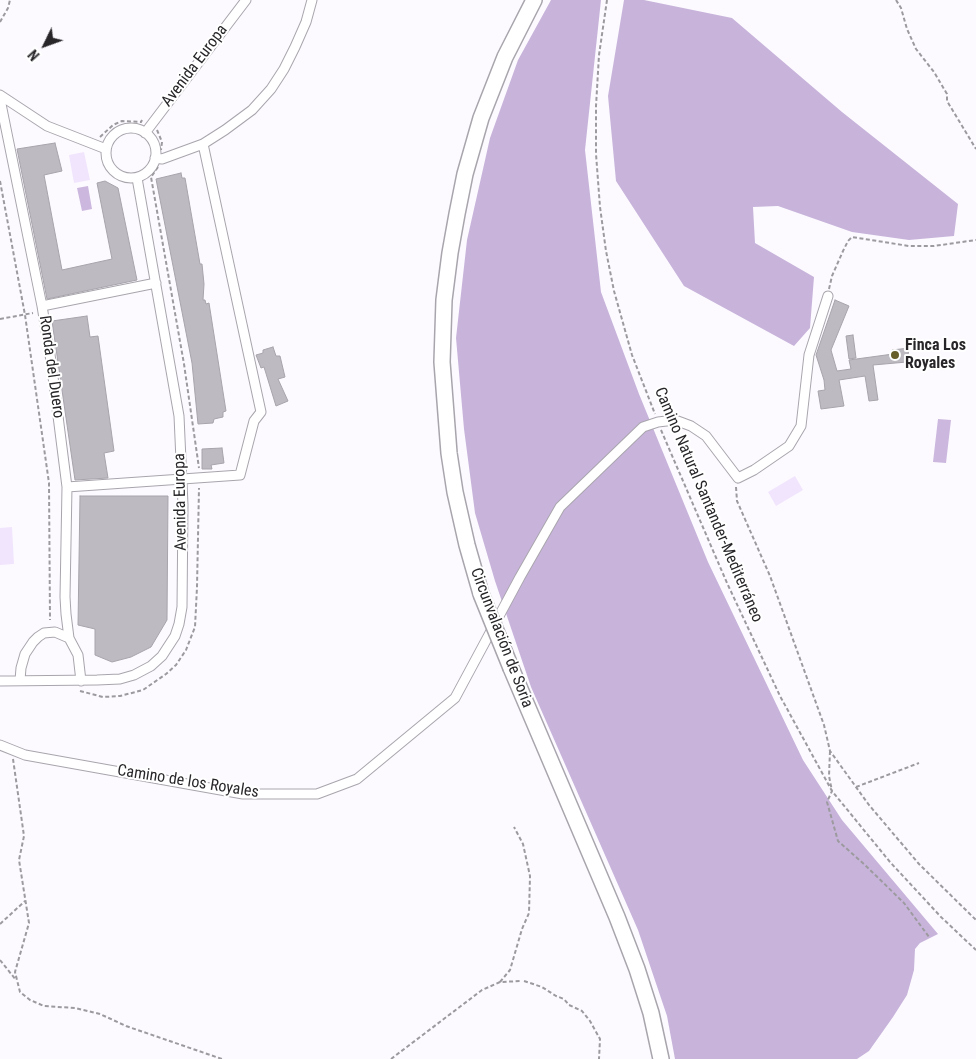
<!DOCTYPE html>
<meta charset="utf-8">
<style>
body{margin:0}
#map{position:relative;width:976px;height:1059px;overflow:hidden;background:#fcfaff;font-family:"Roboto Condensed",sans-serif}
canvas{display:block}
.north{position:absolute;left:20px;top:20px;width:50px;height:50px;-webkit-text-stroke:4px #fff;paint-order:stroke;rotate:228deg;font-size:14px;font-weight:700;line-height:20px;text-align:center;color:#282629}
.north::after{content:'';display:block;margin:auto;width:18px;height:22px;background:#282629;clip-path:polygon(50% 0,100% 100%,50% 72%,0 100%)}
</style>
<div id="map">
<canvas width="976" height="1059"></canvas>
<div class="north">N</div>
</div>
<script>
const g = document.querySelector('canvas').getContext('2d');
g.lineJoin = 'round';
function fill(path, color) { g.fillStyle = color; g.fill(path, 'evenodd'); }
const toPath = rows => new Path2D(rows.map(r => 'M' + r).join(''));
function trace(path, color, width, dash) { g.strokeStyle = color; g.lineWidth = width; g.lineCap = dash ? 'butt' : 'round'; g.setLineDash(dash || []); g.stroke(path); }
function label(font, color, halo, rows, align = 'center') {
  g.font = font + ' "Roboto Condensed",sans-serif'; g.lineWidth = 4; g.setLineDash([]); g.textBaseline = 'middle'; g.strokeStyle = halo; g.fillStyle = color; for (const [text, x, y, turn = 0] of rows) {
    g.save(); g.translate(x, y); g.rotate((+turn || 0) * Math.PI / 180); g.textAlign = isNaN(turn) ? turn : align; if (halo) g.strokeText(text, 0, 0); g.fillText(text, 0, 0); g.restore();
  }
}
const green = toPath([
 [84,152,90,180,74,183,69,155],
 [795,476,803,490,776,506,768,492],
 [12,527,14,564,0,565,0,528]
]);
const forest = toPath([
 [551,0,601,0,585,150,601,292,639,394,708,562,803,760,842,820,938,934,920,943,915,949,914,970,907,995,893,1017,869,1051,857,1059,675,1059,667,1016,638,930,531,687,495,581,475,513,464,429,456,338,467,240,490,138,518,60],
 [624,0,644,0,732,18,842,112,958,204,954,236,909,240,852,232,778,206,753,207,755,243,814,277,810,328,794,346,684,286,616,181,608,96]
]);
const water = toPath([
 [88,186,92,209,82,211,77,188],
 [938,419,951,420,946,463,933,462]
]);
const building = toPath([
 [55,143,62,171,44,175,62,270,112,259,97,183,105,181,118,188,137,280,47,299,17,149,55,143],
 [181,173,182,178,185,178,200,264,202,264,204,284,203,300,205,300,206,304,209,303,226,411,223,412,223,417,214,419,213,423,198,424,192,363,156,179,181,173],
 [835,300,849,306,831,350,837,371,851,369,849,360,893,354,892,350,909,348,907,362,873,365,878,400,869,401,865,376,839,380,844,406,821,409,818,391,825,390,824,380,816,355,835,300],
 [87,316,90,337,98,336,114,451,104,453,108,478,75,480,52,321,87,316],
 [853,335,856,358,849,359,846,336,853,335],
 [273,347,276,356,280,356,285,377,278,379,288,401,276,406,264,367,261,368,256,355,263,353,263,350,273,347],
 [222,448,224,463,211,465,212,469,202,469,202,449,222,448],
 [80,496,168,496,167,620,151,647,131,657,112,662,95,655,95,629,78,625,80,496]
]);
const path = toPath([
 [607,0,599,55,596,106,596,154,600,207,606,251,614,291,632,355,655,414],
 [896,0,901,8,907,29,916,49,934,72,947,94,947,101,976,149],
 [0,22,8,8,10,0],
 [157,130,162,142,161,150],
 [100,137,113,125,122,121,141,122,142,120],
 [158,167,151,177,184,364,199,468],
 [0,181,25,315,49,483,50,620],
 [829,289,832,276,843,251,848,241,852,237,909,246,934,246,976,240],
 [0,319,33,313],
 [661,430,727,583,780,696,832,791,890,862,941,917,976,950],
 [736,487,737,501,770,576,824,725,830,751,869,805,919,864,976,920],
 [80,691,103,697,120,696,143,690,166,674,176,665,186,650,195,627,197,587,199,488],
 [830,751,829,776,832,791,827,802,838,841,865,865,904,903,929,937],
 [13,759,24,836,19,860,29,923,15,972,20,992,30,1000,44,1006,75,1008,100,1014,126,1026,222,1059],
 [856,787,919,763],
 [0,924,25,901],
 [0,960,16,980],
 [524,981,542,987,556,996,564,999,569,1005,582,1011,590,1021,600,1039,599,1059],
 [500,982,510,970,522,929,529,913,530,876,523,844,514,827],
 [391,1059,482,990,500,982,522,981]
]);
const minor = toPath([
 [0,95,47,126,106,149],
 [0,99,42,306,51,361,67,487,65,597,66,614,69,638,78,655,81,681],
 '106 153a25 25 0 1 1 50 0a25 25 0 1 1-50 0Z',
 [145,133,246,0],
 [203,144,225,130,252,110,271,89,284,69,295,47,306,22,312,0],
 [42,306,156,283],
 [67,487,240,475,254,421,261,412,203,144,162,159,155,158],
 [20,680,21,668,25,654,33,642,38,637,44,633,55,632,69,638],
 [0,681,97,680,120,679,134,675,151,666,162,656,175,636,179,624,182,607,183,505,179,416,137,178],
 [0,745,25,755,243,794,317,794,357,779,455,698,520,577,560,507,643,427,658,422,675,420,691,426,706,436,738,478,754,470,789,446,801,426,809,355,828,296]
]);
const trunk = toPath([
 [481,594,467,545,455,492,449,453,442,362,444,300,450,253,457,214,465,174,481,118,505,57,534,0],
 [511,668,617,917,637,969,651,1013,661,1059]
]);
const trunkBridge = toPath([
 [481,594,511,668]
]);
const markers = [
 [895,355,5,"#665d29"]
];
const streetNames = [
 ["Avenida Europa",195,66,-53],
 ["Ronda del Duero",51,367,82],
 ["Avenida Europa",181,502,-91],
 ["Camino Natural Santander-Mediterráneo",708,505,67],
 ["Circunvalación de Soria",501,638,69],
 ["Camino de los Royales",188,782,9]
];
const poiNames = [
 ["Finca Los",905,346],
 ["Royales",905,364]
];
fill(green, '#f1e5fd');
fill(forest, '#c8b4db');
fill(water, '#ccb7de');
fill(building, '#bebac2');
trace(building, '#a8a4ac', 1);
trace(minor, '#a9a5ad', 11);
trace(trunk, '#a9a5ad', 18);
trace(path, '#9c9a9e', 2, [4, 2.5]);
trace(minor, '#fff', 9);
trace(trunk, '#fff', 15);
trace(trunkBridge, '#a9a5ad', 18, []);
trace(trunkBridge, '#fff', 15);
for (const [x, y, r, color] of markers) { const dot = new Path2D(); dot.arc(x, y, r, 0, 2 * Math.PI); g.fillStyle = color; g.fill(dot); trace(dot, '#fff', 2); }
label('16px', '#282629', '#fff', streetNames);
label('bold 16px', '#282629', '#fff', poiNames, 'left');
</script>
